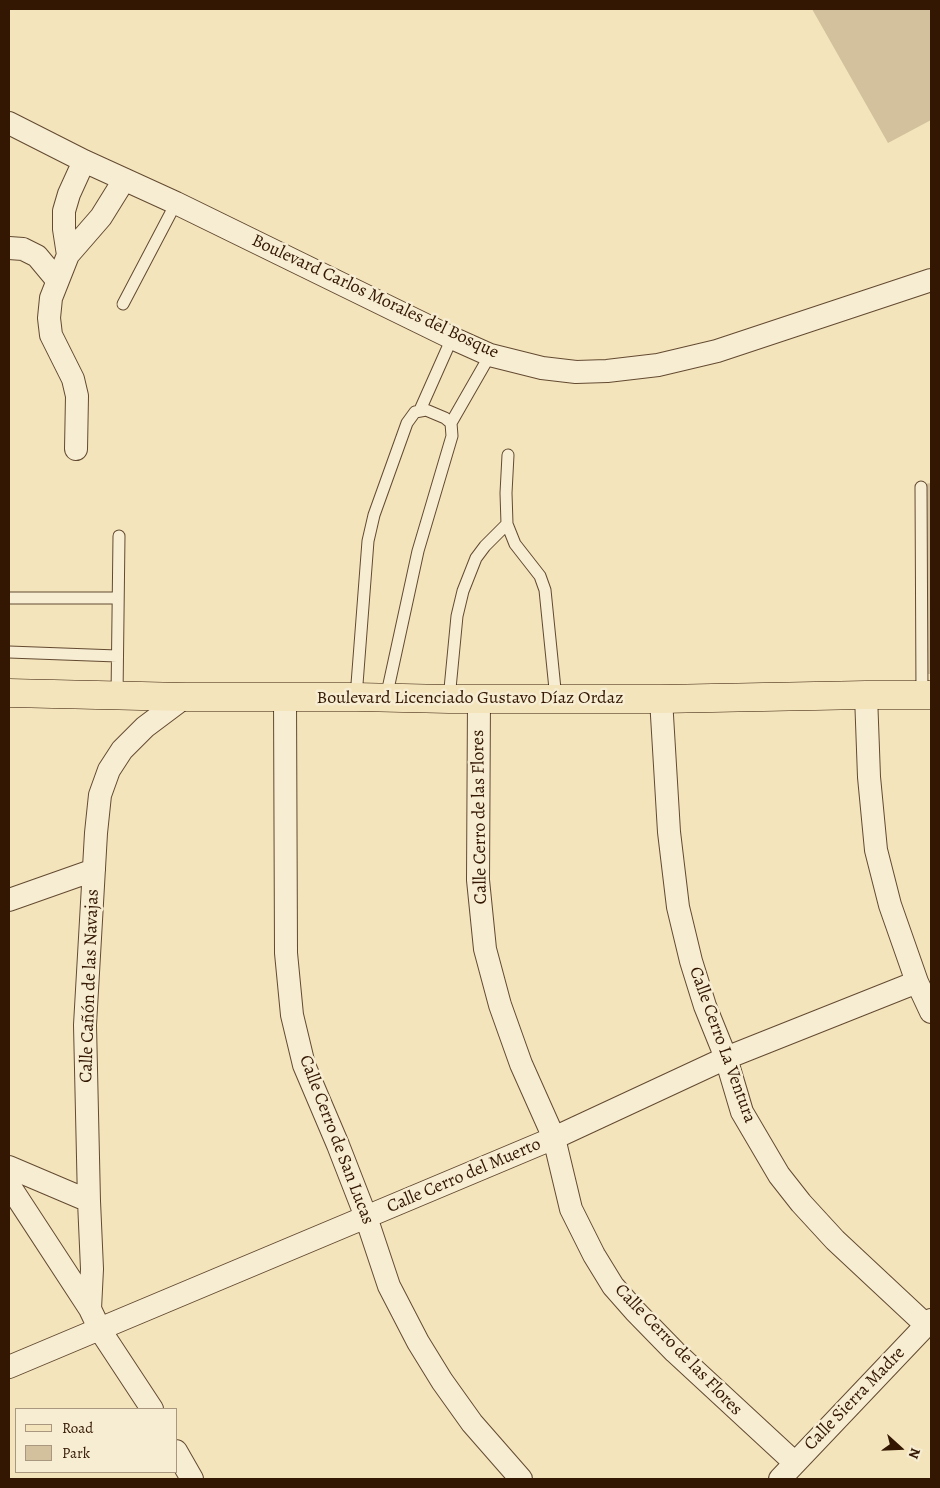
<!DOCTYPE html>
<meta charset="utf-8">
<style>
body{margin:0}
#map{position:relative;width:940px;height:1488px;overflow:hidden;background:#f3e4bb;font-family:Alegreya,serif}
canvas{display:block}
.frame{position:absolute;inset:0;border:10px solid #331703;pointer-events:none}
.legend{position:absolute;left:15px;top:1408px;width:162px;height:65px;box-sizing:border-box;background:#f7edd3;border:1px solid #a99780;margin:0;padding:6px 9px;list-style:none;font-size:15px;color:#331703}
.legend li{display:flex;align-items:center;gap:10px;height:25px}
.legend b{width:25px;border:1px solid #a99780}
.north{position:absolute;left:875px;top:1423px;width:50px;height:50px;-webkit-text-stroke:4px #f7edd3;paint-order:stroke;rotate:110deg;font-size:14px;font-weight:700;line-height:20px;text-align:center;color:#331703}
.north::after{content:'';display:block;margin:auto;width:18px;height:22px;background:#331703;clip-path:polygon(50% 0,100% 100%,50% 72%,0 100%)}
</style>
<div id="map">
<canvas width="940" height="1488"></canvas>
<div class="frame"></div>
<ul class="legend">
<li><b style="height:6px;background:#f3e4bb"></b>Road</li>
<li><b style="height:14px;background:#d2c19c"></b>Park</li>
</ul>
<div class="north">N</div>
</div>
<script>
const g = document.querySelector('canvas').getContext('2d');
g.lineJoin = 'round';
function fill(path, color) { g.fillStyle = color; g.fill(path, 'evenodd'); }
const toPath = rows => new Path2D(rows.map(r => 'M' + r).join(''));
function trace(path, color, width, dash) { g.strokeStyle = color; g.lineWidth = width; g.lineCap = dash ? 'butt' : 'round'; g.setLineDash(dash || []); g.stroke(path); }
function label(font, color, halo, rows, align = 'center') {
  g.font = font + ' Alegreya,serif'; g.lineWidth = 5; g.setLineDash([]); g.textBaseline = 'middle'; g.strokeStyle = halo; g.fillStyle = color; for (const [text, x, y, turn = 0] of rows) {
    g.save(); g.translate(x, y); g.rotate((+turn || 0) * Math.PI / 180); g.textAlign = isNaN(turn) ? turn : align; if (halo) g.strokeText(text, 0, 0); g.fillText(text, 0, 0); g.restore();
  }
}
const green = toPath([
 [812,9,931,9,931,120,888,143],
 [931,483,931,674,927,674,924,484]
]);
const lane = toPath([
 [123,304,176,203],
 [420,410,452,338],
 [451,423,490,355],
 [508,455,506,493,507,524,515,544,540,576,545,590,556,699],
 [921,487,922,695],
 [9,598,118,598],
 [9,652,117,656],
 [117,696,119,536],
 [356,697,368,541,374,515,407,423,415,412,426,410,445,418,451,423,452,436,418,551,386,698],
 [449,699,457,616,463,591,476,558,485,546,507,524]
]);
const street = toPath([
 [9,123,84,161,176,203,452,338,490,355,542,368,576,372,607,371,658,365,717,351,931,280],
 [9,248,23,249,37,256,57,280],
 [68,255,64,229,64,211,69,194,84,161],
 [76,449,77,396,73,379,51,335,49,318,51,298,68,255,101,217,124,180],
 [866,695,869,777,876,850,890,905,917,982,931,1012],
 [285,698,286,953,292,1015,304,1065,338,1145,366,1217,389,1286,418,1342,442,1381,472,1423,521,1479],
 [479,699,478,880,485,949,500,1005,521,1064,554,1138,571,1209,594,1255,613,1286,635,1311,675,1352,795,1463],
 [661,699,669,832,678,907,691,961,705,1006,726,1058,742,1112,779,1175,801,1203,835,1240,926,1325],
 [9,900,94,870],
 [9,1167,89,1201],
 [9,1185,90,1309,100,1330,152,1409],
 [90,1309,92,1269,89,1201,85,1025,96,833,100,795,109,770,122,750,145,727,185,697],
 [9,1367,554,1138,726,1058,917,982],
 [176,1451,192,1479],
 [780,1479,931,1320]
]);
const primary = toPath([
 [9,693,185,697,356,697,449,699,661,699,866,695,931,695]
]);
const streetNames = [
 ["Boulevard Carlos Morales del Bosque",375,297,25],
 ["Boulevard Licenciado Gustavo Díaz Ordaz",470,699],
 ["Calle Cerro de las Flores",480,817,-91],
 ["Calle Cañón de las Navajas",90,986,-88],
 ["Calle Cerro La Ventura",722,1045,70],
 ["Calle Cerro de San Lucas",336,1140,69],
 ["Calle Cerro del Muerto",464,1176,-23],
 ["Calle Cerro de las Flores",678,1350,46],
 ["Calle Sierra Madre",855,1399,-46]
];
fill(green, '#d2c19c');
trace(lane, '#634a31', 13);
trace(street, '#634a31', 24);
trace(primary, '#331703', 29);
trace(lane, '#f7edd3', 11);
trace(street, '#f7edd3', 22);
trace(primary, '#f3e4bb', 28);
label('18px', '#331703', '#f7edd3', streetNames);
</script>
